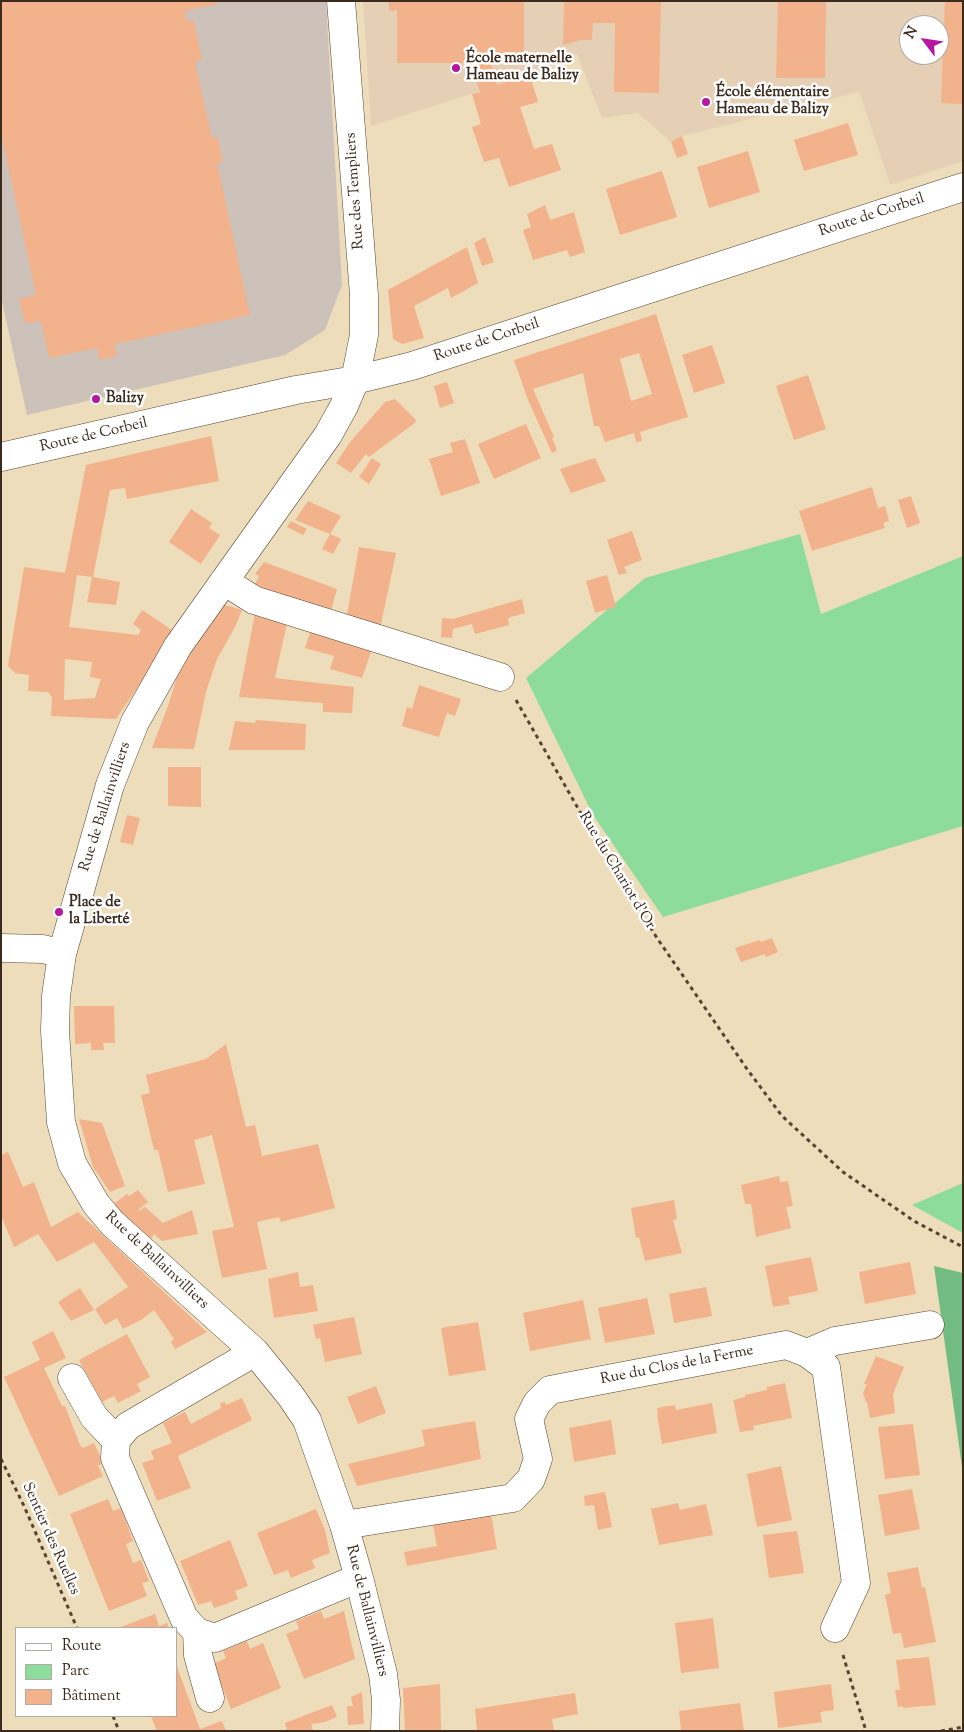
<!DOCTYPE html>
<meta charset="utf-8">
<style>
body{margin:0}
#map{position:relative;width:964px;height:1732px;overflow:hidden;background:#eeddba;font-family:"Sorts Mill Goudy",serif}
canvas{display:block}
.frame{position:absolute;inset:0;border:2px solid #3b2a1e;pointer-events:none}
.legend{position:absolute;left:15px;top:1627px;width:162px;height:90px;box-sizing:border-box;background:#fff;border:1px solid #b1aaa5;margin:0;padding:6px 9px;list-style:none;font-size:15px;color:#3b2a1e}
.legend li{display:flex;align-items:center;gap:10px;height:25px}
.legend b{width:25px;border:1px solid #b1aaa5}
.north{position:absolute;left:899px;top:15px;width:50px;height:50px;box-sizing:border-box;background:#fff;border:1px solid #b1aaa5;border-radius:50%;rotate:301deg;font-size:14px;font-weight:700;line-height:20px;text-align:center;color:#3b2a1e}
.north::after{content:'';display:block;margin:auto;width:18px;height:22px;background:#b5179e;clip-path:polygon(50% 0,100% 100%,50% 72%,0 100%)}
</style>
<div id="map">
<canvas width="964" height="1732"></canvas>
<div class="frame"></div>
<ul class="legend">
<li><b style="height:6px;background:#fff"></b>Route</li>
<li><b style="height:14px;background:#8ddc9c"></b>Parc</li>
<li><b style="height:14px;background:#f2b28b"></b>Bâtiment</li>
</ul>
<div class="north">N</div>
</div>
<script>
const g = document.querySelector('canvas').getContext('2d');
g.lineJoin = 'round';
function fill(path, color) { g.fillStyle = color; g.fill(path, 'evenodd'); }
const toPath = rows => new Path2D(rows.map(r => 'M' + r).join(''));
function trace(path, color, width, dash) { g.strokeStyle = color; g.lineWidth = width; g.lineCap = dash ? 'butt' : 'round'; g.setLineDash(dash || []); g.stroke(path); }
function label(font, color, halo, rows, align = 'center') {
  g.font = font + ' "Sorts Mill Goudy",serif'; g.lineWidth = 5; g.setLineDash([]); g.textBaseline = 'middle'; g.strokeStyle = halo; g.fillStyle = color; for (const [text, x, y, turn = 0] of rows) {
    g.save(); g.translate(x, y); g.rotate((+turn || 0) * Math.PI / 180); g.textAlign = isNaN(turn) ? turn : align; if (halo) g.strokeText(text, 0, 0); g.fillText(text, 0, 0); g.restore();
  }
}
const built = toPath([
 [363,1,963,1,963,161,890,185,859,92,682,136,671,142,638,113,602,118,577,54,530,75,371,126],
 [909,25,939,25,939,55,909,55]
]);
const industrial = toPath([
 [1,1,326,1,342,285,325,330,285,355,27,415,1,297]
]);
const green = toPath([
 [800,534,821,614,963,556,963,826,663,917,593,815,526,678,645,578],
 [963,1183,963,1233,912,1205]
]);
const forest = toPath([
 [934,1266,963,1273,963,1474]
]);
const building = toPath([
 [1,1,217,1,217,4,185,11,186,21,194,20,202,60,195,62,212,138,218,137,223,162,217,163,250,315,115,344,117,356,100,360,97,348,49,358,41,321,25,323,19,299,36,295,1,133],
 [389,1,524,1,524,52,492,53,492,70,497,85,530,75,538,102,520,107,534,149,552,144,561,170,509,187,499,158,484,162,472,127,481,124,472,94,480,92,470,63,397,63,397,10,389,11],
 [564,1,661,1,659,93,614,92,615,23,593,23,592,40,581,40,563,45],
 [778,1,826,1,825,78,776,78],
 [945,1,963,1,963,104,941,103],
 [848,123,858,155,804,171,794,140],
 [682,136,688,154,677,158,671,142],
 [748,151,760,192,709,208,697,167],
 [662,171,677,217,620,235,606,189],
 [545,205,550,220,574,212,585,252,570,257,567,250,533,260,523,230,531,227,527,214],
 [485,237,494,262,482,266,474,243],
 [467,247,478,283,451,298,448,288,414,306,424,338,402,344,393,339,388,290],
 [656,314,688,417,640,432,642,441,636,442,634,433,605,442,599,426,594,426,583,373,533,389,554,437,552,438,557,450,552,453,528,400,514,360],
 [639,353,652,394,631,401,620,359],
 [712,345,725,383,694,393,682,355],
 [808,375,826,429,794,440,776,386],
 [447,382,454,403,440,408,434,386],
 [395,399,415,419,416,422,369,457,366,454,351,473,336,463,351,441,385,402],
 [526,424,541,458,494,479,478,444],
 [211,436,219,481,127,499,125,488,110,490,93,577,120,582,116,605,87,602,92,577,77,575,69,627,138,635,141,630,133,624,142,610,175,632,116,719,51,716,52,697,48,692,28,691,29,675,15,673,8,666,24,567,65,573,86,465],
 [65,659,92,662,90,677,101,679,95,698,64,700],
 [465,439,480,483,441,496,429,459,453,452,450,443],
 [372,458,381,464,369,484,359,477],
 [595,458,606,481,571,493,560,469],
 [872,487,878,508,885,506,889,521,883,523,885,528,812,551,799,511],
 [911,496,920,523,907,528,898,500],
 [308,501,341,516,330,534,295,520],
 [191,509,212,523,209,528,220,535,201,564,169,542],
 [291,521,307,529,303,535,287,527],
 [632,531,642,560,624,567,627,573,619,575,607,540],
 [330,534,341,539,333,554,322,549],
 [359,547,396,553,380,629,346,620],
 [264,562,337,589,330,614,261,590,262,587,255,584,259,576,255,574],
 [607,575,616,607,595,613,586,581],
 [522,599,525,613,508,618,509,625,475,634,472,624,453,629,452,638,441,637,442,618,453,619],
 [222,604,242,610,235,627,217,659,206,692,194,749,152,748,168,706,185,651],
 [255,613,287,623,275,678,354,687,352,713,323,712,323,703,239,697],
 [311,630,372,649,362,678,330,669,334,656,305,648],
 [419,685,461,699,455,716,447,713,439,737,402,726,407,707,412,709],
 [256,720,306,724,305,750,229,750,235,721,255,723],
 [168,767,201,767,201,807,168,806],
 [127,815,140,818,133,845,120,842],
 [772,938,778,952,766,957,765,954,741,962,735,948,760,940,761,942],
 [74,1006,114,1006,115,1043,103,1043,104,1050,91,1050,91,1043,75,1044],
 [226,1044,246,1127,255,1125,262,1156,318,1144,335,1208,281,1222,279,1217,257,1222,267,1269,222,1278,212,1231,234,1227,212,1135,194,1140,205,1184,168,1192,158,1150,154,1150,141,1095,150,1093,146,1075,206,1059],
 [79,1119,102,1123,125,1186,110,1192,93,1167],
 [8,1152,23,1187,34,1182,51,1227,78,1212,207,1332,175,1349,171,1342,174,1339,154,1310,141,1320,123,1329,117,1318,105,1325,95,1309,128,1287,94,1242,57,1262,38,1234,14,1247,2,1218,1,1219,1,1155],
 [779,1176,780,1182,788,1181,793,1206,786,1207,791,1228,756,1237,751,1204,745,1204,741,1185],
 [138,1190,148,1202,138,1210,139,1211,145,1207,163,1223,192,1210,198,1234,162,1241,154,1234,151,1239,112,1205,127,1194,129,1196],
 [674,1200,677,1219,673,1220,682,1253,645,1261,639,1237,636,1238,631,1208],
 [811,1257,818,1291,788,1297,790,1304,773,1307,765,1266],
 [910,1262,916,1294,865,1304,859,1272],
 [298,1272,300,1287,313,1285,318,1311,274,1318,268,1279],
 [706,1287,712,1316,674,1323,669,1294],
 [80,1288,94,1310,71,1321,58,1302],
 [647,1298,655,1334,605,1343,598,1308],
 [583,1300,591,1339,530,1351,523,1313],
 [354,1317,362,1354,325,1362,320,1338,316,1339,313,1325],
 [478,1322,486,1370,449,1376,441,1328],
 [53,1331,66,1358,44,1368,62,1406,65,1406,80,1445,83,1448,94,1443,103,1463,98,1466,103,1476,59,1496,4,1377,40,1360,32,1342],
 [127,1334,150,1377,137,1384,141,1391,118,1403,114,1396,102,1402,79,1360],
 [876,1356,904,1367,893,1394,895,1413,870,1418,867,1402,866,1402,863,1393,867,1384,864,1384],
 [785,1383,792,1418,753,1426,754,1430,740,1432,733,1400,745,1397,745,1395,767,1390,767,1387],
 [376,1386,386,1413,358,1424,347,1397],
 [242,1398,252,1420,178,1456,191,1488,157,1501,142,1463,154,1459,151,1451,172,1443,163,1423,185,1412,191,1424,221,1408,220,1403,225,1402,226,1405],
 [712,1403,717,1433,662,1444,657,1414,658,1414,657,1408,675,1405,676,1410],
 [611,1420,616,1454,574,1462,569,1428],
 [475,1421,481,1459,357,1486,348,1464,425,1446,422,1430],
 [913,1424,920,1475,885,1479,878,1427],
 [781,1466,792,1520,757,1527,747,1474],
 [912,1489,920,1529,885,1536,878,1495],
 [605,1492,612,1527,598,1530,594,1505,585,1506,584,1496],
 [108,1499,113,1511,121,1508,133,1541,126,1544,133,1563,141,1560,149,1581,142,1583,147,1596,109,1611,70,1514],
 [678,1503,680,1510,706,1504,713,1535,659,1545,651,1509],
 [316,1509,325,1530,330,1553,312,1560,315,1568,291,1578,288,1570,274,1575,257,1533],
 [491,1514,497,1549,407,1566,404,1552,437,1546,433,1525],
 [797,1531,804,1573,769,1578,763,1535],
 [230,1540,248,1586,235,1591,238,1599,226,1604,214,1608,211,1601,198,1605,180,1561],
 [918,1567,922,1588,925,1587,936,1642,904,1648,901,1633,893,1634,885,1595,891,1593,887,1573],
 [321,1611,324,1619,344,1611,355,1659,304,1679,286,1634,299,1629,296,1621],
 [155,1614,159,1626,167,1623,169,1628,118,1628],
 [713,1618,719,1668,681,1673,675,1623],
 [247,1641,250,1649,263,1643,281,1688,231,1709,213,1664,226,1658,223,1651],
 [929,1657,936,1705,903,1708,903,1706,898,1707,895,1690,900,1690,896,1660],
 [176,1664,200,1729,222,1721,226,1731,157,1731,151,1716,176,1716],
 [440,1684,441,1731,405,1731,403,1688],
 [831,1684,834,1710,820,1712,822,1722,778,1728,774,1692],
 [362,1692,364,1724,348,1725,347,1706,353,1706,351,1697],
 [575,1693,578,1714,552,1719,554,1731,477,1731,475,1709],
 [740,1703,744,1731,681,1731,679,1711],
 [332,1705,337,1717,325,1722,311,1724,313,1731,287,1731,285,1723]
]);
const path = toPath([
 [516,700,583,817,657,938,747,1069,782,1116,843,1172,914,1221,963,1247],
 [1,1459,24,1506,77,1628],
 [843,1655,866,1731],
 [113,1716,119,1731],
 [941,1731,963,1727]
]);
const minor = toPath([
 [341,1,364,295,364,335,355,380,344,406,328,435,178,646,135,722,110,785,62,954,56,996,55,1031,61,1122,72,1163,96,1204,112,1223,255,1352,290,1395,307,1420,344,1525,359,1578,383,1674,386,1700,385,1731],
 [224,581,254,600,500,677],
 [1,948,43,949,62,954],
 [255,1352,128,1426,116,1440,115,1458,184,1618,197,1632,215,1638,359,1578],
 [807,1353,835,1341,930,1325],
 [72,1378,94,1417,116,1440],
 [344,1525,513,1498,531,1479,538,1459,529,1419,537,1403,550,1390,786,1345,807,1353,826,1367,856,1583,835,1628],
 [197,1632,198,1655,210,1698]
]);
const major = toPath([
 [1,457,296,390,355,380,412,366,963,187]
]);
const markers = [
 [456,68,5,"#b5179e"],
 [706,102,5,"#b5179e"],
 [96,399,5,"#b5179e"],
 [59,912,5,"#b5179e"]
];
const poiNames = [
 ["École maternelle",466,59],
 ["Hameau de Balizy",466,76],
 ["École élémentaire",716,93],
 ["Hameau de Balizy",716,110],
 ["Balizy",106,399],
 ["Place de",69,903],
 ["la Liberté",69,920]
];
const streetNames = [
 ["Rue des Templiers",356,191,-94],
 ["Route de Corbeil",872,216,-18],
 ["Route de Corbeil",487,341,-18],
 ["Route de Corbeil",94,436,-13],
 ["Rue de Ballainvilliers",106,807,-72],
 ["Rue du Chariot d'Or",616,871,59],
 ["Rue de Ballainvilliers",156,1261,43],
 ["Rue du Clos de la Ferme",677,1366,-11],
 ["Sentier des Ruelles",50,1539,66],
 ["Rue de Ballainvilliers",366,1611,76]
];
fill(built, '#e6d0b5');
fill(industrial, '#ccc2b9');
fill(green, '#8ddc9c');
fill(forest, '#72bc84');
fill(building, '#f2b28b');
trace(minor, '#564535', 29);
trace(major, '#564535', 29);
trace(path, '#564535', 3, [4, 4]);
trace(minor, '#fff', 28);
trace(major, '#fff', 28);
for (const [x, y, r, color] of markers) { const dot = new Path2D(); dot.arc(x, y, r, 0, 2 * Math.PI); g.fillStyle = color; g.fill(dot); trace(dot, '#fff', 2); }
label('bold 15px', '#3b2a1e', '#fff', poiNames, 'left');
label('15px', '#3b2a1e', '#fff', streetNames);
</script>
